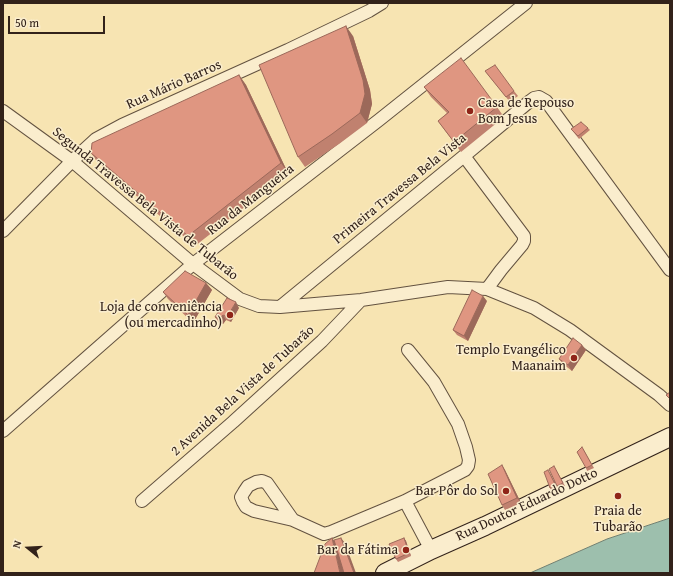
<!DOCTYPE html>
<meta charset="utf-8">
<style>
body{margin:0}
#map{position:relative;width:673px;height:576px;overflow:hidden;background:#f7e4b2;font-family:"Gentium Book Plus",serif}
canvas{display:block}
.frame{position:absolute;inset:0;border:4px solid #32221a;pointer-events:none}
.north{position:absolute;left:8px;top:528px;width:40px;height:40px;-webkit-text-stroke:3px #faedcd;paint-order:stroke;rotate:288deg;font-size:11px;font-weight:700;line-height:16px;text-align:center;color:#32221a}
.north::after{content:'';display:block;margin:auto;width:14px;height:18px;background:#32221a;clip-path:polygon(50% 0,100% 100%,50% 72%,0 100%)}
.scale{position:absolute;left:8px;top:16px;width:97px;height:18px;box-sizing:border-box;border:2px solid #32221a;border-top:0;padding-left:5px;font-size:12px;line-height:14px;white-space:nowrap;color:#32221a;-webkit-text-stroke:3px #faedcd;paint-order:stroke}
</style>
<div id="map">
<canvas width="673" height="576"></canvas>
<div class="frame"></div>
<div class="north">N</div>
<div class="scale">50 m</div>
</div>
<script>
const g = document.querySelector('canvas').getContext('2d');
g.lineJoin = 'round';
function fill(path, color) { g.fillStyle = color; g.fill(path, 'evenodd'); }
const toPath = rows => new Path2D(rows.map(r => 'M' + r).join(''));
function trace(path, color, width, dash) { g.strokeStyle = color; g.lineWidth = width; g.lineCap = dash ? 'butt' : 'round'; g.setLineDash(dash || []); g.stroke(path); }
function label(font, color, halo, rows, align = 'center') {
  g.font = font + ' "Gentium Book Plus",serif'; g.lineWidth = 3; g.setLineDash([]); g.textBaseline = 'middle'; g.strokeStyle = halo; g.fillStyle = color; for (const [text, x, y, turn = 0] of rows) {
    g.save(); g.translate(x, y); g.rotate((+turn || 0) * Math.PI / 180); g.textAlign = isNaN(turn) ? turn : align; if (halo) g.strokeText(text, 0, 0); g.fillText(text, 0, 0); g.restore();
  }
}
const water = toPath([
 [670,518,670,573,530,573,607,539,670,518]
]);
const street = toPath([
 [3,111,72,161,193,264,240,299,259,306,280,307,361,300,448,287,487,289,534,308,570,330,659,395,670,405],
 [464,156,524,236,524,241,522,245,501,270,487,289],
 [3,231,72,161,96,139,122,125,288,50,369,11,382,3],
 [280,307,464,156,530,101,534,98,539,97,546,101,670,270],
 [3,431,193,264,379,120,526,3],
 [142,501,233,422,322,341,361,300],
 [405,501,431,550],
 [293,520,254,511,246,507,243,502,241,497,244,492,248,486,256,482,262,481,267,483,293,520,324,534,331,532,405,501,465,470,468,466,469,460,466,447,458,424,434,382,408,350]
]);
const secondary = toPath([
 [385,573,431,550,485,526,670,437]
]);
const wall = toPath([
 [353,36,370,90,372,104,367,123,339,144,305,167,298,157],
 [485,71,514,91,518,96,510,102],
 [239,75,246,85,288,173,195,246,98,163,91,153],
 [424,87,497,107,504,117,461,152,438,121,447,113,431,97],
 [588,128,590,130,579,139,571,129],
 [206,283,212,290,193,323,168,299,163,292],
 [487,301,468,341,457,335,453,330],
 [239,308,231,322,226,320,223,324,219,323,215,317],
 [582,345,586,350,572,371,563,364,559,359],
 [582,447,594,468,587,471,586,468],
 [502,465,505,470,521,503,505,510,502,505],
 [554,466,565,486,559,488,557,486],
 [550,473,558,489,552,491,550,488],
 [404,538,406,541,411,556,398,562,396,559]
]);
const shadedWall = toPath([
 [346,26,353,36,370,90,372,104,367,123,360,113],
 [239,75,246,85,288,173,281,163],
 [206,283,212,290,193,323,188,315],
 [483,296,487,301,468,341,464,336],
 [236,302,239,308,231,322,227,317],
 [223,315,226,320,223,324,219,319],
 [582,345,586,350,572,371,568,365],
 [502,465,505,470,521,503,517,498],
 [332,538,338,545,344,573,340,573],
 [341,538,345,543,356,573,354,573],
 [404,538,406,541,411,556,409,553]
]);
const building = toPath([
 [346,26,363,80,365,94,360,113,332,134,298,157,259,65,346,26],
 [461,58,497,107,454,142,438,121,449,112,424,87,461,58],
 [495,65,514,91,506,97,485,71,495,65],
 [239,75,281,163,188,236,91,153,92,143,239,75],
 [581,122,588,128,578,136,571,129,581,122],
 [185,271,206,283,188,315,163,292,185,271],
 [472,290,483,296,464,336,453,330,472,290],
 [227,298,236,302,227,317,223,315,219,319,215,317,227,298],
 [573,338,582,345,568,365,559,359,573,338],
 [670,392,670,399,666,395,670,392],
 [582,447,592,465,586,468,577,452,582,447],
 [502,465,517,498,502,505,488,474,502,465],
 [554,466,563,483,557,486,549,469,554,466],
 [548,470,556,486,550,488,544,472,548,470],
 [332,538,340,573,314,573,325,544,332,538],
 [341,538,354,573,344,573,334,540,341,538],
 [404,538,409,553,396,559,389,544,404,538]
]);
const markers = [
 [470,111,4,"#8f2418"],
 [230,315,4,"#8f2418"],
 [574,358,4,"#8f2418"],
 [506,491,4,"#8f2418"],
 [618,496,4,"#8f2418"],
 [406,550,4,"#8f2418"]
];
const streetNames = [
 ["Rua Mário Barros",174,85,-24],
 ["Primeira Travessa Bela Vista",400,189,-39],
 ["Rua da Mangueira",251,200,-38],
 ["Segunda Travessa Bela Vista de Tubarão",145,204,39],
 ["2 Avenida Bela Vista de Tubarão",243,391,-42],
 ["Rua Doutor Eduardo Dotto",527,505,-25]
];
const poiNames = [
 ["Casa de Repouso",478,103,"left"],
 ["Bom Jesus",478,119,"left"],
 ["Loja de conveniência",222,307],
 ["(ou mercadinho)",222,323],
 ["Templo Evangélico",566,350],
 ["Maanaim",566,366],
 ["Bar Pôr do Sol",498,491],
 ["Praia de",618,511,"center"],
 ["Tubarão",618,527,"center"],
 ["Bar da Fátima",398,550]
];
fill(water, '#9dbfad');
trace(water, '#728072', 1);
trace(street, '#635240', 14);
trace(secondary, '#32221a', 20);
trace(street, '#faedcd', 12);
trace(secondary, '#faedcd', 18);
fill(wall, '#c0816f');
fill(shadedWall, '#9c695a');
fill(building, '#df9681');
trace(building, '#9c695a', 1);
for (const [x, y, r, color] of markers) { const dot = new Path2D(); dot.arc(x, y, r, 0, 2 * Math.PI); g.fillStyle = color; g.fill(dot); trace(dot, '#faedcd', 1.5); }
label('14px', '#32221a', '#faedcd', streetNames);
label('14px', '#32221a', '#faedcd', poiNames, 'right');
</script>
